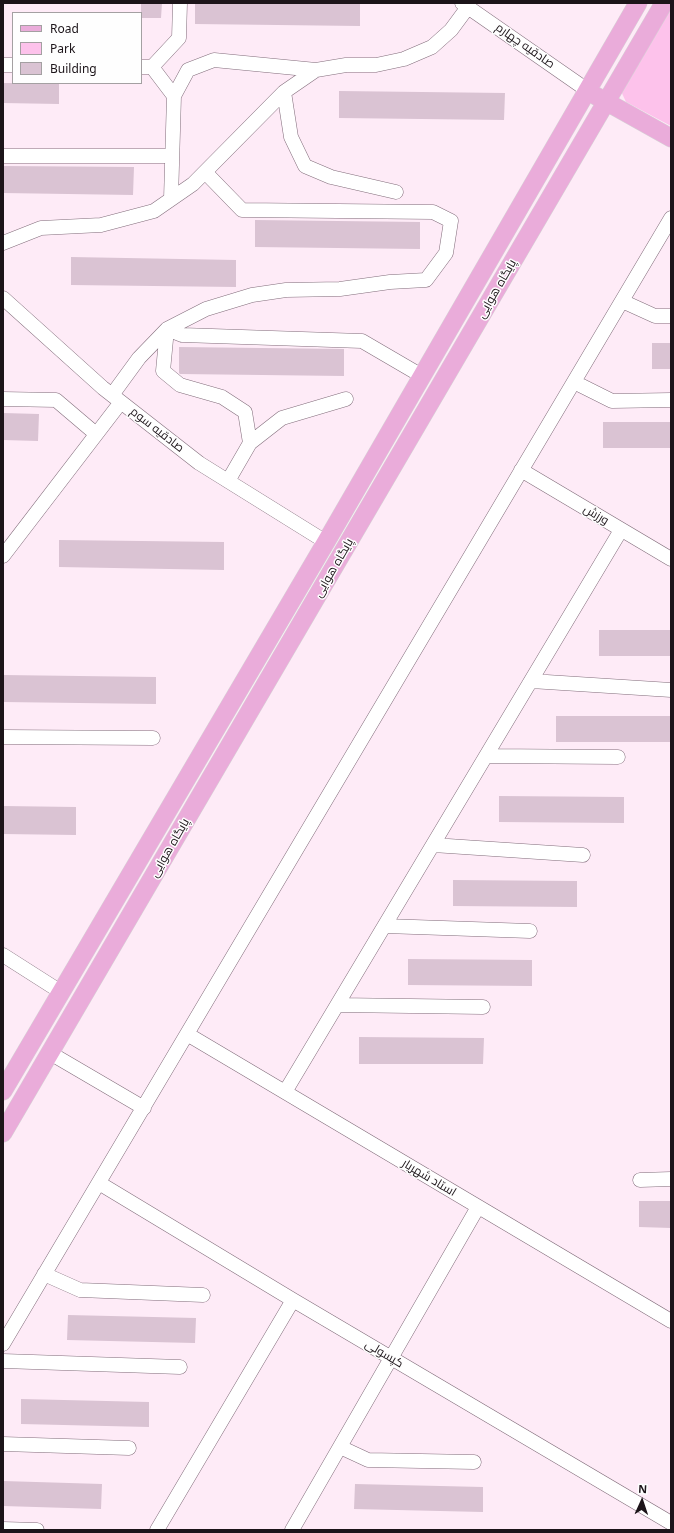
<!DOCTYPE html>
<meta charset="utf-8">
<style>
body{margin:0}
#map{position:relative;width:674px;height:1533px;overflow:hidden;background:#feebf7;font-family:"Noto Sans",sans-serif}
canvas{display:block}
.frame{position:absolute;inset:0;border:4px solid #1c1419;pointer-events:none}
.legend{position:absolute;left:12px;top:12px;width:130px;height:72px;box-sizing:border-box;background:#fefefe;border:1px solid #a4a0a2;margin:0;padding:5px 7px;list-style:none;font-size:12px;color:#1c1419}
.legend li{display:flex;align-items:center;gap:8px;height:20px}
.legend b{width:20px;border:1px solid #a4a0a2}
.north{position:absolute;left:622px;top:1481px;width:40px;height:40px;-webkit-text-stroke:3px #fefefe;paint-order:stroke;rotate:3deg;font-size:11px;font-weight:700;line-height:16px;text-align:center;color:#1c1419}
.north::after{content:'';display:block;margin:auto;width:14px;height:18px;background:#1c1419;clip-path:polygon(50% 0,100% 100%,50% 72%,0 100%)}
</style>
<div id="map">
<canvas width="674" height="1533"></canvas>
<div class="frame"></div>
<ul class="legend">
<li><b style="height:5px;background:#eaacda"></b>Road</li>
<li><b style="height:11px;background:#fdc2eb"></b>Park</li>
<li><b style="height:11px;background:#dac3d3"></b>Building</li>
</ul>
<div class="north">N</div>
</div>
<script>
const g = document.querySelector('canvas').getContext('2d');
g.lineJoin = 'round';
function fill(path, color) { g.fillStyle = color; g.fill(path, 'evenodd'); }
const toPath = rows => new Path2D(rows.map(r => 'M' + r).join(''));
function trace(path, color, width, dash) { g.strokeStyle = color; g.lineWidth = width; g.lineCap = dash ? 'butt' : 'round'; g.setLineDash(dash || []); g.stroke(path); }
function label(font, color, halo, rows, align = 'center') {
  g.font = font + ' "Noto Sans",Cairo,sans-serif'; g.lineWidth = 3; g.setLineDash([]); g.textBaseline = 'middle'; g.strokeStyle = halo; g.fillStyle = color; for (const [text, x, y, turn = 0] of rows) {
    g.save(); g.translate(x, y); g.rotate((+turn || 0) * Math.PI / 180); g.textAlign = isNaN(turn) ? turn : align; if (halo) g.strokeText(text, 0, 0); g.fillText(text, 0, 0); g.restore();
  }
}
const green = toPath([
 [671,3,671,126,626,102,620,89]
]);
const building = toPath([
 [141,3,162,3,161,18,141,18],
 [195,3,360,3,360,26,195,24],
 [3,83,59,83,59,104,3,103],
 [339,91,505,93,504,120,339,118],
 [3,166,134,167,133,195,3,193],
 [255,220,420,222,420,249,255,247],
 [71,257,236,260,236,287,71,285],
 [652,343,671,343,671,369,652,369],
 [179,347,344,349,344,376,180,374,179,373],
 [3,413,39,414,38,441,3,440],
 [603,422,671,422,671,448,603,448],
 [59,540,224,542,224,570,59,567],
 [599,630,671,630,671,656,599,656],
 [3,675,156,677,156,704,3,702],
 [556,716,671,716,671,742,556,742],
 [499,796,624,797,624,823,499,822],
 [3,806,76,807,76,835,3,834],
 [453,880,577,881,577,907,453,906],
 [408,959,532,960,532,986,408,985],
 [359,1037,484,1038,483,1064,359,1064],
 [639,1201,671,1201,671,1228,639,1227],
 [68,1315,196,1318,195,1343,67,1340],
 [21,1399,149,1402,149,1427,21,1424],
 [3,1481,102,1484,101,1509,3,1506],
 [355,1484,483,1487,483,1512,354,1509]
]);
const minor = toPath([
 [462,3,587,90],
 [3,65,13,65],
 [141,67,152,67,179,38,180,3],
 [152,67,174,96],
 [284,92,291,137,305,166,331,177,396,192],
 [3,156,172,156],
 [171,199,174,96,188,70,214,60,316,70],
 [3,243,41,228,101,225,154,211,193,184,284,92,316,70,346,65,376,65,404,59,432,47,451,30,468,7],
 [3,298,103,388,199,463,326,542],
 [622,301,655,316,671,316],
 [574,382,612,401,671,400],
 [112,395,139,358,167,329,206,309,252,295,286,290,340,289,390,282,426,280,446,253,451,221,433,212,242,210,205,172],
 [3,399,56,400,96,434],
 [250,443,245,412,222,397,180,385,163,371,167,329,182,335,362,341,422,376],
 [521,470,671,559],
 [228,481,250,443,282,418,346,399],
 [3,556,121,402],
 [531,681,671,690],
 [3,737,153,738],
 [487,756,618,757],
 [433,845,583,855],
 [385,926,530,931],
 [3,955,61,992],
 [338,1005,483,1007],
 [187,1034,671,1321],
 [50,1053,144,1108],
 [285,1092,621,530],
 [640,1180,671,1179],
 [99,1183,293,1300,671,1523],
 [44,1274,80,1290,203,1295],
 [3,1344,671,218],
 [3,1361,180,1367],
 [3,1444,129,1448],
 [340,1447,368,1460,474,1462],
 [3,1529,37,1530],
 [157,1530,293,1300],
 [292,1530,478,1207]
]);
const major = toPath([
 [596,96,671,138],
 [3,1091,326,542,638,3],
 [3,1133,664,3]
]);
const streetNames = [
 ["صادقیه چهارم",525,46,35],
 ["پایگاه هوایی",497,289,-60],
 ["صادقیه سوم",157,430,38],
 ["ورزش",596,515,31],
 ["پایگاه هوایی",334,568,-60],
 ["پایگاه هوایی",170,848,-60],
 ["استاد شهریار",429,1178,31],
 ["کپسولی",384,1354,31]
];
fill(green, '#fdc2eb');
fill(building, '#dac3d3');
trace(minor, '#826d7b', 15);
trace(major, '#d6d5d6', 19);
trace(minor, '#fff', 14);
trace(major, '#eaacda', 18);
label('12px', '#1c1419', '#fefefe', streetNames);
</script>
